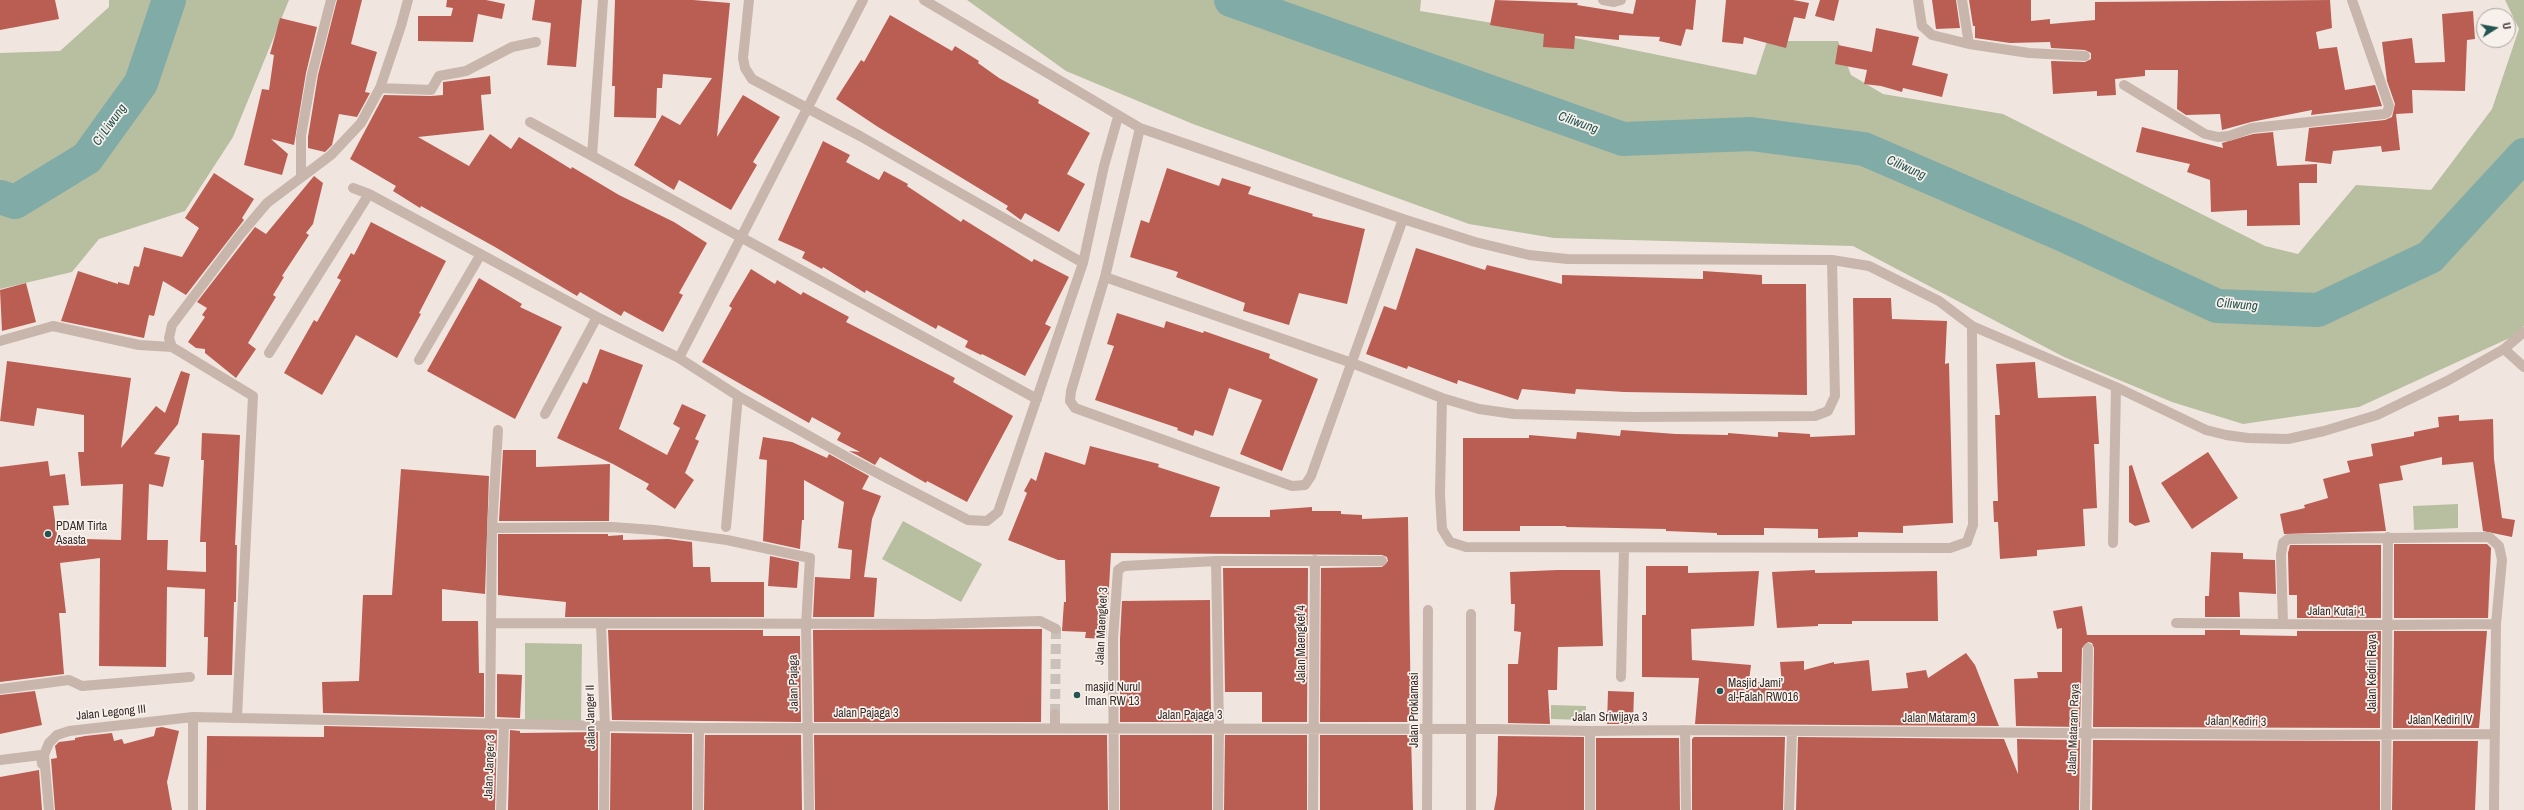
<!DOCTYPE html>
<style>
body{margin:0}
#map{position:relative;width:2524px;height:810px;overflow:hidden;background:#f0e6df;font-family:"Archivo Narrow",sans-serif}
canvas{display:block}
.north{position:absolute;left:2476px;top:8px;width:40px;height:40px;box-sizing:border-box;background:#f8f0eb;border:1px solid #aaa29e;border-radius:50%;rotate:79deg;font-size:11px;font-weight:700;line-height:16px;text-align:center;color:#362c2a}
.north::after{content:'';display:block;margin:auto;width:14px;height:18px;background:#235451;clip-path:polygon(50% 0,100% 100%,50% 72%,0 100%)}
</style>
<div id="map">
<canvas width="2524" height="810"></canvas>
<div class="north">U</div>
</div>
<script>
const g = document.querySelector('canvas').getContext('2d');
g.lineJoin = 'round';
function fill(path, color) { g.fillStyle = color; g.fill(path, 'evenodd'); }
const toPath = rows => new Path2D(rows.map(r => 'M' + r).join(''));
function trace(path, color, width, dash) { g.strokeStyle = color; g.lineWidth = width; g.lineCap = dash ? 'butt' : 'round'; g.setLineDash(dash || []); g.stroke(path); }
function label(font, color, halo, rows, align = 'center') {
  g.font = font + ' "Archivo Narrow",sans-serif'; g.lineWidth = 3.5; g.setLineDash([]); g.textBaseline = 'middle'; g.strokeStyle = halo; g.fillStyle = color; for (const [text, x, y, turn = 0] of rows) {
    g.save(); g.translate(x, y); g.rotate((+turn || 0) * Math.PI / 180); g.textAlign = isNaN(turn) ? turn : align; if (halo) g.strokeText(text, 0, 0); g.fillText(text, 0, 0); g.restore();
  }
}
const green = toPath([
 [109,0,289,0,233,137,185,211,99,239,72,272,0,289,0,53,60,51,109,7],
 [967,0,1421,0,1420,11,1541,31,1756,75,1767,41,1838,41,1851,75,1883,94,2003,114,2265,246,2298,254,2356,185,2431,190,2492,109,2519,29,2505,0,2524,0,2524,326,2514,336,2359,407,2243,424,2172,402,2064,357,1853,246,1554,238,1469,224,1193,124,1066,71],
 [2458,504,2458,528,2414,530,2413,506],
 [903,521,982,564,961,602,882,559],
 [525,643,582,644,581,724,525,724],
 [1551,705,1586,706,1586,720,1551,719]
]);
const river = toPath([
 [1231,0,1623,139,1751,134,1864,149,2068,237,2217,306,2318,310,2430,257,2524,155],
 [0,197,15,202,87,158,141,83,169,0]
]);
const building = toPath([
 [0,0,55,0,59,19,0,30],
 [337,0,362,0,351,44,377,52,365,92,370,93,357,117,339,114,332,145,325,152,308,148,308,137,318,75],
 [447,0,486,0,505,4,502,19,478,14,473,42,418,41,418,16,451,16,453,8,446,7],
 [535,0,582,0,576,67,547,65,551,23,532,20],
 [615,0,693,0,730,3,717,137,743,95,780,117,753,162,757,165,731,210,679,180,674,190,634,165,662,115,680,125,712,78,663,74,662,88,657,88,656,118,614,117,615,86,612,86],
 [1495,0,1578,3,1577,5,1633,14,1636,0,1696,0,1693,30,1686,29,1681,46,1659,41,1660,37,1619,35,1619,40,1575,36,1574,49,1543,47,1544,34,1490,25],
 [1726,0,1793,0,1809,3,1805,19,1794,17,1786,48,1744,37,1743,44,1722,42],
 [1820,0,1839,0,1834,21,1815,16],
 [1932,0,1956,0,1960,28,1936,29],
 [1969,0,2031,0,2031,21,2050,19,2050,24,2095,20,2095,2,2330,0,2332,28,2316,32,2319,49,2337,47,2345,90,2375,85,2382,106,2311,115,2312,110,2251,122,2222,130,2220,114,2186,115,2177,109,2178,70,2145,70,2145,76,2115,79,2116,95,2097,96,2097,91,2053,94,2051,61,2085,62,2091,59,2091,53,2085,50,2051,48,2050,42,2010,43,1975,38,1975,26,1973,26],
 [2473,11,2475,39,2467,40,2465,91,2412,90,2413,113,2396,114,2400,150,2382,152,2381,146,2333,151,2331,164,2305,161,2309,128,2385,120,2392,117,2395,104,2387,81,2382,42,2412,38,2415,63,2445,62,2442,14],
 [890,15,952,51,955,46,979,61,978,63,999,78,1039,100,1038,103,1090,133,1067,174,1085,184,1059,232,1025,213,1021,220,1006,209,1008,206,878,127,836,99,861,60,864,62],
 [280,18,317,27,306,73,294,145,271,139,288,154,282,175,244,165,262,89,269,90,274,55,270,54],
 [1876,28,1919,37,1912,65,1948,74,1942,97,1903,88,1902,92,1881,86,1864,84,1867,70,1835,64,1838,45,1872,52],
 [490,76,491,94,481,95,484,130,418,137,469,166,490,134,511,149,519,137,571,169,572,167,619,195,674,222,707,243,679,293,683,295,663,332,624,311,621,316,580,292,577,296,495,247,421,206,420,208,393,191,396,186,350,159,384,95,431,96,443,95,443,82],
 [2142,127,2223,148,2222,143,2253,134,2273,132,2277,166,2317,164,2317,183,2299,183,2300,225,2247,226,2247,210,2211,212,2210,180,2187,172,2190,164,2136,152],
 [823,141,850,155,846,162,879,180,884,171,908,184,907,186,961,222,963,219,1032,262,1034,259,1069,277,1045,324,1051,327,1025,376,982,354,981,355,965,347,968,341,938,325,936,329,866,290,865,293,823,267,822,269,802,258,805,252,778,240],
 [1167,168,1219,186,1222,178,1251,187,1248,194,1313,214,1312,216,1365,229,1347,304,1299,293,1289,325,1243,311,1245,303,1176,277,1178,272,1130,257,1141,220,1149,223],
 [214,173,254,199,242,218,244,220,186,295,163,281,154,316,149,315,144,338,61,321,78,271,118,284,118,282,129,285,134,266,139,267,144,247,182,257,199,228,185,218],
 [314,176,323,183,313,224,306,233,309,235,282,276,284,277,273,295,276,297,248,343,256,349,236,378,205,353,205,349,196,348,188,342,205,317,202,315,207,308,197,302,255,227,266,234],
 [371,222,446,261,419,313,421,314,397,358,356,335,322,395,284,373,314,320,317,322,341,280,337,278,351,253,354,255],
 [1416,248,1485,270,1487,265,1562,284,1562,275,1703,279,1703,271,1762,275,1762,284,1806,284,1807,395,1624,392,1576,389,1575,394,1522,389,1518,400,1458,380,1457,384,1408,366,1407,369,1366,354,1384,306,1396,310],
 [751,269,775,284,777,280,801,295,803,292,849,317,846,322,955,378,953,382,1013,416,967,502,927,481,926,483,880,457,875,465,857,455,849,451,860,452,837,440,841,433,812,417,809,423,702,362,732,308,729,306],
 [479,278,522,304,520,307,562,327,515,419,427,371],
 [26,283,36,322,2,331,0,290],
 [1853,298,1891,298,1892,319,1947,321,1945,364,1949,363,1953,523,1903,526,1903,533,1858,532,1858,537,1818,538,1818,529,1764,528,1764,535,1717,535,1717,533,1666,531,1666,529,1566,527,1566,526,1520,526,1520,531,1463,531,1463,438,1529,438,1529,435,1576,439,1577,432,1620,436,1621,430,1676,434,1728,435,1728,433,1778,437,1778,432,1810,434,1810,437,1855,435],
 [1117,313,1164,328,1166,321,1203,333,1204,331,1270,354,1269,358,1318,379,1282,471,1240,454,1262,400,1229,388,1213,436,1195,430,1193,436,1177,430,1178,428,1095,400,1114,346,1107,344],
 [600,349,643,365,619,429,667,455,680,428,673,424,682,404,706,415,695,439,699,441,685,473,694,480,675,509,646,489,649,484,613,464,557,438,583,382,587,384],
 [7,361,131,378,121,448,156,406,165,413,181,371,190,374,178,424,154,454,170,457,163,487,149,484,147,540,168,540,167,570,206,572,206,542,200,542,204,460,201,460,202,433,240,435,235,545,237,545,236,602,234,602,232,675,207,675,208,637,204,637,205,589,167,587,166,667,99,666,100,558,60,563,66,613,59,613,64,674,0,682,0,467,48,461,50,476,65,474,69,505,53,506,58,542,85,539,121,540,123,484,81,486,78,452,84,452,84,415,37,408,34,426,0,421],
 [2035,362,2038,398,2096,396,2099,444,2094,444,2097,508,2083,509,2085,546,2037,550,2037,556,2000,559,1998,522,1994,522,1993,501,1998,501,1995,415,2000,415,1996,364],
 [2459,415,2459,421,2493,419,2494,459,2502,518,2515,520,2512,537,2483,531,2473,462,2442,465,2442,457,2400,466,2403,480,2379,484,2386,531,2284,534,2280,514,2305,508,2304,505,2328,498,2323,479,2350,472,2347,461,2373,456,2371,444,2414,436,2414,432,2439,427,2438,417],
 [763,437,792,442,827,458,829,454,869,476,862,489,881,496,872,519,864,577,877,578,874,617,813,617,815,577,850,579,852,550,838,548,844,502,804,480,804,520,802,520,800,549,763,541,767,460,759,459],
 [1090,446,1159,464,1158,467,1220,487,1210,517,1270,517,1270,510,1312,507,1312,511,1341,511,1341,514,1362,515,1362,519,1408,517,1411,722,1320,722,1321,568,1382,567,1388,561,1387,557,1382,555,1111,553,1106,639,1085,638,1086,632,1062,631,1064,602,1066,602,1065,560,1058,560,1008,540,1027,493,1024,491,1031,478,1036,481,1045,452,1085,465],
 [503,450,536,450,536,467,610,464,609,521,499,521],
 [2208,452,2238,498,2192,529,2161,483],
 [2132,465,2150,522,2135,526,2129,522,2129,466],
 [401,469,489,476,485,594,442,589,442,621,478,621,479,673,484,673,484,717,323,713,322,682,359,681,363,595,392,595],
 [498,534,608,534,608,536,623,535,623,540,668,539,692,542,693,567,710,567,711,582,764,582,764,617,565,617,566,602,498,595],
 [2394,544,2487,544,2491,548,2488,618,2394,618],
 [2290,545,2381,545,2381,618,2297,618,2297,595,2289,595,2288,553],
 [2211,552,2243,553,2243,559,2275,560,2276,594,2239,592,2240,617,2205,617,2205,596,2209,596],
 [770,556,799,562,797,588,768,586],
 [1646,566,1688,566,1688,573,1759,571,1754,626,1691,629,1692,660,1751,665,1749,681,1782,685,1780,662,1804,661,1804,670,1834,662,1834,664,1869,660,1872,691,1908,688,1906,673,1926,670,1928,678,1966,653,1975,665,1999,726,1695,724,1699,678,1642,677,1642,615,1646,615],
 [1223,568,1308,568,1307,722,1262,722,1262,692,1225,692],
 [1557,570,1600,570,1603,646,1558,647,1557,690,1548,690,1550,724,1508,723,1508,664,1518,664,1521,632,1514,631,1515,604,1511,604,1510,572],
 [1815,570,1815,573,1937,571,1938,621,1852,621,1852,624,1818,624,1818,626,1777,628,1772,572],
 [1210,600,1211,722,1120,722,1120,639,1122,601],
 [2082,606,2087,635,2205,635,2205,630,2240,630,2240,635,2297,636,2297,631,2381,631,2380,728,2093,727,2094,648,2092,643,2088,642,2082,648,2080,727,2016,726,2014,679,2038,678,2037,672,2062,672,2062,628,2057,629,2053,611],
 [1003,629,1042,629,1041,722,814,722,813,630],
 [608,630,763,630,763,636,800,636,801,722,612,720],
 [2394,631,2487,631,2479,728,2393,728],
 [497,674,522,675,520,718,497,717],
 [35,691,42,725,0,734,0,695],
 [1608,691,1634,692,1633,724,1607,724],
 [324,726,497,730,495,810,206,810,207,736,324,737],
 [162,727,179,731,167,782,172,810,55,810,51,759,57,758,55,746,59,742,75,740,75,738,85,736,112,733,114,741,122,739,124,744,154,736,156,728],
 [510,730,520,731,520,733,598,732,598,810,508,810],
 [611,733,692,734,692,810,610,810],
 [705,735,801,735,802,810,704,810],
 [814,735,1107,735,1108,810,815,810],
 [1120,735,1212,735,1212,810,1120,810],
 [1225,735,1307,735,1307,810,1224,810],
 [1320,735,1411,735,1413,810,1320,810],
 [1498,736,1584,737,1584,810,1494,810,1497,794],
 [1694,737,1785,737,1783,810,1692,810,1692,739],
 [1798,737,2004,739,2018,774,2017,739,2080,740,2079,810,1796,810],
 [1596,738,1679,738,1680,810,1596,810],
 [2093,740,2380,741,2380,810,2092,810],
 [2393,741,2478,741,2475,810,2392,810],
 [39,770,42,810,0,810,0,777]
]);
const minorTunnel = toPath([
 [1055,714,1056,629]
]);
const minor = toPath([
 [749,0,743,58,745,68,752,79,860,136,1083,263],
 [924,0,1140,128,1403,219,1475,242,1529,255,1567,259,1832,260,1869,266,1939,301,1972,326,2116,387,2206,430,2226,435,2248,438,2288,439,2324,431,2377,415,2447,381,2504,349,2524,332],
 [1603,0,1614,2,1621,0],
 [1918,0,1922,26,1932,35,1969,44,2029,53,2085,56],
 [1962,0,1969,44],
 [2124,85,2205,134,2218,137,2229,136,2252,128,2384,114,2387,113,2389,106,2352,0],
 [380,88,431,90,439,76,466,71,512,47,536,42],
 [530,122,1037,399],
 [1140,128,1105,277,1071,391,1070,401,1075,408,1292,486,1305,485,1311,476,1403,219],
 [592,156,603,0],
 [301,177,301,136,312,74,331,0],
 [353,188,369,194,597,317,679,358,738,396,854,461,968,520,987,521,998,512,1083,263,1104,166,1118,117],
 [1105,277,1352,363,1442,398,1479,409,1514,414,1634,417,1815,416,1828,411,1835,396,1832,260],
 [0,341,53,326,139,345,172,347],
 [2504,349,2524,367],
 [269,353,369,194],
 [679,358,863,0],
 [419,360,481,254],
 [1442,398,1440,495,1442,529,1450,542,1466,547,1950,548,1967,542,1973,525,1972,326],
 [545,414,597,317],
 [726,527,738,396],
 [492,528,612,527,654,530,727,540,810,558,806,625,809,810],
 [2113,543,2116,387],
 [1216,561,1219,729,1218,810],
 [493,623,932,624,1040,621,1056,629],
 [2176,623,2386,625,2496,624],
 [601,624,605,727,604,810],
 [2283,624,2281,555,2283,543,2288,539,2489,537,2499,546,2502,560,2496,624,2494,810],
 [1621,677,1624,548],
 [0,689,69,680,82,686,190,677],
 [237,716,253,396,172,347,169,338,172,325,240,235,267,203,331,155,361,123,380,88,401,26,408,0],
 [490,724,492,528,498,430],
 [1055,728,1055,714],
 [1685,730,1686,810],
 [0,760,41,755,42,764],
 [49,810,44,755,49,743,57,735,69,731,193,717,699,728,1496,729,1590,731,1685,730,2307,735,2495,734],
 [193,810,193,717],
 [501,810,504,724],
 [698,810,699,728],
 [1114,810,1113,639,1118,570,1124,566,1216,561,1382,561],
 [1313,810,1315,560],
 [1427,810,1428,610],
 [1471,810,1471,614],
 [1590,810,1590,731],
 [1789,810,1792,732],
 [2085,810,2088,648],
 [2386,810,2388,537]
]);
const markers = [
 [48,534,4,"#235451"],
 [1720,691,4,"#235451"],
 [1077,695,4,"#235451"]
];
const poiNames = [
 ["PDAM Tirta",56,527],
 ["Asasta",56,541],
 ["Masjid Jami'",1728,684],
 ["al-Falah RW016",1728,698],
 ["masjid Nurul",1085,688],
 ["Iman RW 13",1085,702]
];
const streetNames = [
 ["Jalan Kutai 1",2336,612,1],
 ["Jalan Maengket 3",1102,626,-87],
 ["Jalan Maengket 4",1302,644,-90],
 ["Jalan Kediri Raya",2373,673,-90],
 ["Jalan Pajaga",794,683,-91],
 ["Jalan Proklamasi",1415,710,-90],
 ["Jalan Legong III",111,713,-6],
 ["Jalan Pajaga 3",866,714],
 ["Jalan Pajaga 3",1190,716],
 ["Jalan Janger II",591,717,-91],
 ["Jalan Sriwijaya 3",1610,718],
 ["Jalan Mataram 3",1939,719],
 ["Jalan Kediri IV",2440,721],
 ["Jalan Kediri 3",2236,722,1],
 ["Jalan Mataram Raya",2074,729,-88],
 ["Jalan Janger 3",490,767,-88]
];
const waterNames = [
 ["Ciliwung",1578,123,20],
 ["Ci Liwung",110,125,-54],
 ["Ciliwung",1906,168,24],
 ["Ciliwung",2237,305,5]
];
fill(green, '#b8bea0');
trace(river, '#81aba7', 34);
fill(building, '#ba5e53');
trace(minorTunnel, '#cbc1bb', 10, [10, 5]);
trace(minor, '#c8b5ac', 10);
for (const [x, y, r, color] of markers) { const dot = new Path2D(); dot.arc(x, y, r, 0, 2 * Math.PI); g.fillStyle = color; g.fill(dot); trace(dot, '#f8f0eb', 1.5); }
label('12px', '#362c2a', '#f8f0eb', poiNames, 'left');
label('12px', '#362c2a', '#f8f0eb', streetNames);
label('italic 13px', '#235451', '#f8f0eb', waterNames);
</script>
